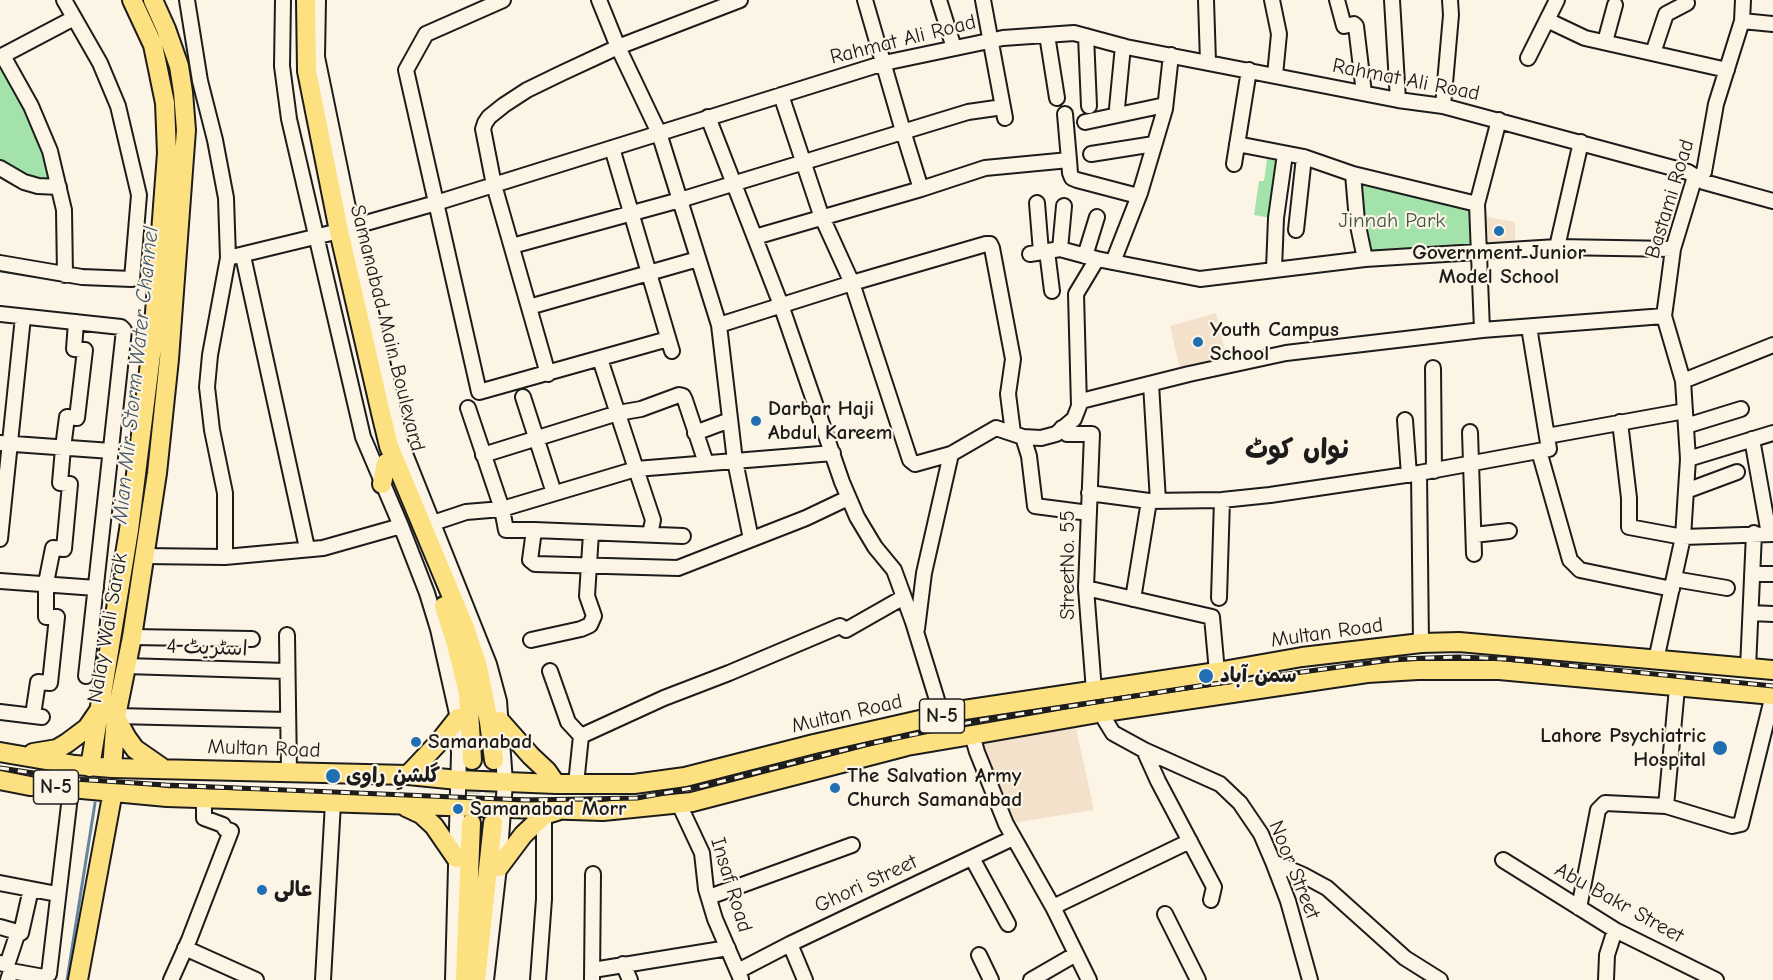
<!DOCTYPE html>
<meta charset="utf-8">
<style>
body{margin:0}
canvas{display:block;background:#fcf5e5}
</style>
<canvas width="1773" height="980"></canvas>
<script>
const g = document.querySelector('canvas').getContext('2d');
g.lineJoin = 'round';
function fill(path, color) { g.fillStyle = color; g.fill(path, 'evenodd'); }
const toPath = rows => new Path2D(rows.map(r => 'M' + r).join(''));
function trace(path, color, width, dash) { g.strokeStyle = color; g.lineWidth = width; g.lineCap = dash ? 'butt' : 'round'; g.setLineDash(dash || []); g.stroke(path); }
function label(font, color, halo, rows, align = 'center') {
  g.font = font + ' "Comic Neue","Playpen Sans Arabic",sans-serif'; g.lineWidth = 4.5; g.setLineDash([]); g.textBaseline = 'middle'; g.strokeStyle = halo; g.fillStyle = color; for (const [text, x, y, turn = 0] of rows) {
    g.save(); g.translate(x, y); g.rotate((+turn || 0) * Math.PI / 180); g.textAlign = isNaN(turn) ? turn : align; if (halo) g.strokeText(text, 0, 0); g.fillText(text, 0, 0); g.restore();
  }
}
const built = toPath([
 [1482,216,1515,222,1515,241,1483,243],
 [1216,313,1227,359,1180,370,1170,326],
 [1073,715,1094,810,1006,824,966,735]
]);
const green = toPath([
 [5,49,58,186,25,180,0,164,0,52],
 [1267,159,1281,161,1271,218,1254,215,1259,181,1264,181],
 [1359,185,1472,210,1470,246,1371,252,1362,219]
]);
const stream = toPath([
 [149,13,155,29],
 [140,514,153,413],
 [112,689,123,624],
 [102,756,106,728],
 [67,980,95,803]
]);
const majorTunnel = toPath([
 [471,821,472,760],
 [493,821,494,760]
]);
const minor = toPath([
 [187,0,200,81,215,140,226,198,228,258,331,233,436,203,884,63,1003,38,1074,33,1126,47,1398,100,1443,106,1688,172,1704,182,1773,201],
 [283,0,282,66,289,119,363,437,401,526,427,593,438,629,458,718,459,753,453,980],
 [318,0,317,57,352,227,400,441,489,664,499,701,505,782,499,867,486,980],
 [503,0,426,34,406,70,479,392,668,339],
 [599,0,618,47,659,133,719,325,735,461,751,539],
 [865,0,903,131,921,189],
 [939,0,954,48],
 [983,0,1005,118],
 [1206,0,1208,62],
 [1272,0,1279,34,1275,75],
 [1337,0,1344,26,1354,24,1356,26,1364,93],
 [1392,0,1398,100],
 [1547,20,1585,38,1727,70],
 [1742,21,1773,24],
 [1047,35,1057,98],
 [1086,36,1089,106],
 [1605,42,1615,5],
 [1653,53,1666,14,1687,3],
 [3,56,31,106,50,151,64,210,65,275],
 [0,57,74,18],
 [1528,58,1557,0],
 [781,95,821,215,852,283,910,460,915,464,951,454,996,428,1023,437,1041,438,1056,434,1074,419,1081,401,1189,374,1286,353,1482,330,1664,316],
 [1443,106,1451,15,1450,0],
 [1117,108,1123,46],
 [1065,114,1069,160],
 [708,117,781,305,842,482,857,517,875,547,894,570,913,622,942,716],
 [1085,122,1165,105],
 [1237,144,1304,157,1353,174,1477,204],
 [612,148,672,351],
 [1091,154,1154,144],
 [1234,164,1249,70],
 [0,168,24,182,38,186,59,187],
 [1353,174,1357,221,1365,259,1557,247,1673,249],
 [1037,203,1041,252],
 [1296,230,1304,157],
 [755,237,921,189,985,168,1069,160,1070,173,1072,178,1077,180,1138,196],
 [512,246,680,200,968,112,1003,107],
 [1557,247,1581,142],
 [1060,249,1064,206],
 [1047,251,1052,291],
 [1030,254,1060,249,1097,259],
 [243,256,307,548],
 [1085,256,1097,217],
 [1113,262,1140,193,1165,109,1171,55],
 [0,263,82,277,132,279,139,195,118,106,100,63,64,0],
 [1274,269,1276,218,1285,154],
 [529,307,698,259],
 [0,314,121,327,124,330,86,676],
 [719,325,852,283,986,244,990,244,992,248,1013,359,1008,394,1013,433],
 [1482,330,1477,204,1499,120],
 [1433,368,1434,471],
 [548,374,494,185,483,129,485,123,489,117,504,105,527,90,562,73,618,47,740,0],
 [1683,381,1773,345],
 [1151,384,1158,501],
 [523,397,554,493],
 [1079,406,1076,294,1097,259,1200,279,1365,259],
 [468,408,502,509,636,469,600,359],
 [1405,420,1409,475],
 [1620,422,1629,498,1629,527,1683,537,1773,534],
 [1686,426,1741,409],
 [1062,428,1067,434,1092,434,1086,588,1094,691],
 [1470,432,1474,554],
 [695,433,730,420],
 [1547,436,1685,411],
 [1023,437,1029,456,1035,506,1089,513],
 [1752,439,1769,534],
 [0,443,111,451],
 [1539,451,1570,560,1580,570,1672,589],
 [483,455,618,413,641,409,679,395,683,396,685,400,706,463],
 [1688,459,1773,433],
 [1419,473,1421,643],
 [1686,491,1737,472],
 [1089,493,1149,501,1222,500,1270,495,1419,473,1549,449,1529,327],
 [433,523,466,512,502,509,506,530,534,530],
 [650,534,653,520,636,469,833,453],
 [1474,535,1509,531],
 [683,536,534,530,530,560,535,564,678,568,806,518,848,498],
 [0,539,23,317],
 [143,556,225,557,323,548,401,526],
 [225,557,225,493,212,430,207,387,210,355,228,258],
 [1752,574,1773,574],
 [1674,579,1727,588],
 [0,581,96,588],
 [1086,588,1212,617,1217,672],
 [1219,598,1222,500],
 [1133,599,1149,501],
 [1751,613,1773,614],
 [917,629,924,573,951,454],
 [287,635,289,772],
 [132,637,252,639],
 [531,640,581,629,590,625,594,616,587,596,591,533],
 [1656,660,1683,537,1688,459,1683,381,1664,316,1668,287,1673,249,1693,183,1704,172,1716,104,1742,21,1743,0],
 [126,666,286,671],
 [1748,668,1754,533],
 [550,671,568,722,581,736],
 [0,712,42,717],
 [1104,712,1105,720,1113,733,1144,750,1220,784,1240,803,1261,834,1273,862,1288,901,1310,980],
 [33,715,38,682,50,683,57,617,46,617,46,583,53,548,64,549,70,484,60,483,63,448,67,417,77,418,85,350,74,349,76,322],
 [116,716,287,720],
 [972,735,977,752,1006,824,1053,907,1089,980],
 [1144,750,1158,781,1214,887,1211,900],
 [576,784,581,736,664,698,729,673,840,626,846,630,904,597],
 [679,804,702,853,706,889,715,919,741,979],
 [1666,806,1732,826,1741,824,1773,695],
 [972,858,1008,924],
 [1503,860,1615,930,1716,980],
 [1273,862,1303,875,1327,888,1405,958,1440,980],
 [0,883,57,894],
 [709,897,852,845],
 [1053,907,1190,841],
 [1579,908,1598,810,1605,803,1666,806,1677,688],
 [1165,914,1198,980],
 [0,927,21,933,31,889],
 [790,944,805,980],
 [185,948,256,980],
 [979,955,991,980],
 [0,963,7,965,18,932],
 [623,964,630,980],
 [593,970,728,948],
 [738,971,790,944,1013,838],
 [8,980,11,971,44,977,49,974,71,788],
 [171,980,189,940,231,831,225,829,223,825,204,818,204,798],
 [323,980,333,803],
 [538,980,544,899,544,815],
 [592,980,593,874],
 [1031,980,1076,954],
 [1606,980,1607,955,1615,930]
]);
const major = toPath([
 [306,0,307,71,339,231,381,413,389,446,465,628,478,667,489,722,494,760],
 [382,484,386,463],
 [444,606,456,644,468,693,472,760],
 [116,718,127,738,135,749,161,767],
 [500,721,531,756,547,771,556,784],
 [0,752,75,765,112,768,408,775,458,780,556,784,634,784,685,777,814,744,964,710,1217,672,1302,657,1421,643,1459,642,1773,670],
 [33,753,57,749,67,743,87,728,98,712],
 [90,767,129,530,153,339,167,153,165,103,153,45,132,0],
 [112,768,116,716,132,637,157,473,169,359,186,130,183,92,179,66,166,29,153,0],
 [408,775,439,742,458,718],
 [0,780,30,786,71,788,167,797,603,811,692,802,907,746,972,735,1104,712,1367,673,1418,670,1499,670,1773,695],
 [406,807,421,814,434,826,456,858],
 [499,867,523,835,544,815,557,811],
 [465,978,471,823],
 [78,980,113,791],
 [476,980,493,823]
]);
const rail = toPath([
 [0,768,74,779,166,785,526,800,637,798,703,786,864,745,981,720,1199,686,1398,659,1459,657,1506,659,1773,686]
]);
const markers = [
 [1499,231,6,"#1f6fb2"],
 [1198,342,6,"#1f6fb2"],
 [756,421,6,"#1f6fb2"],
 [1206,676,8,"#1f6fb2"],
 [416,742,6,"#1f6fb2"],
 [1720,748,8,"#1f6fb2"],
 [333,776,8,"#1f6fb2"],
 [835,788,6,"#1f6fb2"],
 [458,809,6,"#1f6fb2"],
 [262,890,6,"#1f6fb2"]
];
const shields = [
 [942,716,45],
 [56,787,45]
];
const shieldNames = [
 ["N-5",942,716],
 ["N-5",56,787]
];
const streetNames = [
 ["Rahmat Ali Road",903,40,-14],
 ["Rahmat Ali Road",1406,80,11],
 ["Bastami Road",1670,199,-73],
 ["Samanabad Main Boulevard",387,328,76],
 ["StreetNo. 55",1068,565,-90],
 ["Nalay Wali Sarak",108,628,-80],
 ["Multan Road",1327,633,-8],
 ["اسٹریٹ 4",207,648,2],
 ["Multan Road",847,714,-13],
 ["Multan Road",264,749,2],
 ["Noor Street",1294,870,68],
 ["Ghori Street",866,884,-25],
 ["Insaf Road",731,885,73],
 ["Abu Bakr Street",1619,903,29]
];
const parkNames = [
 ["Jinnah Park",1392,221]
];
const poiNames = [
 ["Government Junior",1499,253,"center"],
 ["Model School",1499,277,"center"],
 ["Youth Campus",1210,330],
 ["School",1210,354],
 ["Darbar Haji",768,409],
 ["Abdul Kareem",768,433],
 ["سمن آباد",1220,676],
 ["Lahore Psychiatric",1706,736,"right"],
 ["Hospital",1706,760,"right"],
 ["Samanabad",428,742],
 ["گلشنِ راوی",346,776],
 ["The Salvation Army",847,776],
 ["Church Samanabad",847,800],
 ["Samanabad Morr",470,809],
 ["عالی",274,890]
];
const waterNames = [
 ["Mian Mir Storm Water Channel",136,375,-84]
];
const districtNames = [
 ["نواں کوٹ",1298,450]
];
fill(built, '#f4e1cc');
fill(green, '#a3e2aa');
trace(stream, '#67859f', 3);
trace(majorTunnel, '#dad4c7', 18, [18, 9]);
trace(minor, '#1c1c1c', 18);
trace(major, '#1c1c1c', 22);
trace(minor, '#fcf5e5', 14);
trace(major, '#fde080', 18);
trace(rail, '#1c1c1c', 5);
trace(rail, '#fcf5e5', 3, [9]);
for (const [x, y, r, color] of markers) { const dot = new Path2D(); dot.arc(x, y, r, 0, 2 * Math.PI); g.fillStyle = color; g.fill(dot); trace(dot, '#fcf5e5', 2); }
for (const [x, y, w] of shields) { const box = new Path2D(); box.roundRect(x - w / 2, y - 17, w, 34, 4.5); g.fillStyle = '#fcf5e5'; g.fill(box); trace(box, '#1c1c1c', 1.5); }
label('bold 20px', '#1c1c1c', null, shieldNames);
label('21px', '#1c1c1c', '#fcf5e5', streetNames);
label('21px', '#445747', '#fcf5e5', parkNames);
label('bold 21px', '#1c1c1c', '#fcf5e5', poiNames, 'left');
label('italic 22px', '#485968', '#fcf5e5', waterNames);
label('bold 27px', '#1c1c1c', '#fcf5e5', districtNames);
</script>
